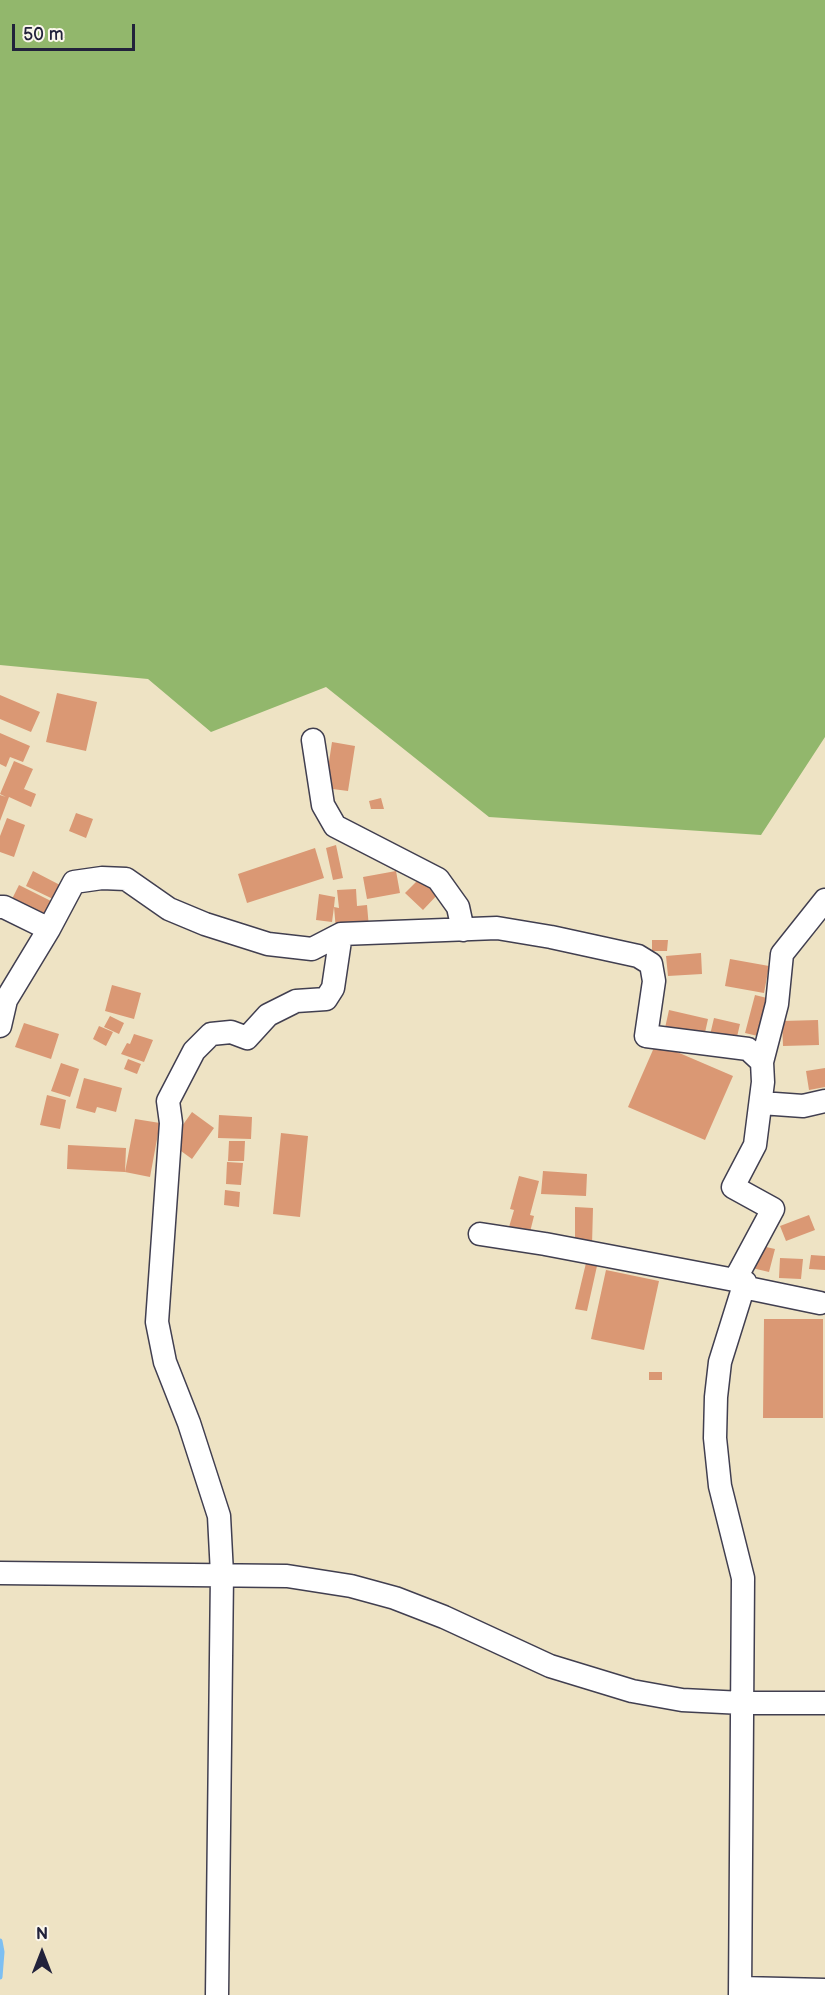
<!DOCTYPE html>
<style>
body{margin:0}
#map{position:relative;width:825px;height:1995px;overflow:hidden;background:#eee3c4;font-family:"Balsamiq Sans",sans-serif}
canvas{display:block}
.north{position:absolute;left:12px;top:1923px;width:60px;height:60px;-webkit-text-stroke:4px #fbf7ec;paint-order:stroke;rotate:0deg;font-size:16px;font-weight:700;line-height:24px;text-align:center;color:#22223b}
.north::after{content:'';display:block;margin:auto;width:21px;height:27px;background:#22223b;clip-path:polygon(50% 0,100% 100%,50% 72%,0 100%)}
.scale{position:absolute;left:12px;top:24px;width:123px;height:27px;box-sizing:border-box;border:3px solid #22223b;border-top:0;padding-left:8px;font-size:18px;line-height:21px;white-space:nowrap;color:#22223b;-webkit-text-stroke:4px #fbf7ec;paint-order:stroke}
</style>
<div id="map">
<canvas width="825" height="1995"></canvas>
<div class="north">N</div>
<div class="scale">50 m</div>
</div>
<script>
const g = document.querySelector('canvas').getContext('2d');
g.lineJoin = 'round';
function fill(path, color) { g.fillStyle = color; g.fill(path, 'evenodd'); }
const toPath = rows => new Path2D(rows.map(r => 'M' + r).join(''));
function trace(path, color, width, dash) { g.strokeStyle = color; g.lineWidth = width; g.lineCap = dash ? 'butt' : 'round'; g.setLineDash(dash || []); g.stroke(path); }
const forest = toPath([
 [0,0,825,0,825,737,761,835,489,817,326,687,211,732,148,679,0,665]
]);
const stream = toPath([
 [0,1941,2,1952,0,1977]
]);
const building = toPath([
 [57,693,97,702,86,751,46,742],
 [0,695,40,712,31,732,0,719],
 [0,733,30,746,23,762,10,757,6,767,0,764],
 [332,742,355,746,348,791,325,788],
 [14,761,33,769,24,789,36,794,31,807,9,797,0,821,0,795,6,797,0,794],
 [381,798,384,809,371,809,369,801],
 [76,813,93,819,86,838,69,831],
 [7,818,25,825,14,857,0,852,0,836],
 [336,845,343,878,333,880,326,848],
 [315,848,324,878,247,903,238,874],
 [33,871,60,885,53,899,26,886],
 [396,871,400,893,367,899,363,877],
 [422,876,440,892,423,910,405,893],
 [19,885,51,901,42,919,10,903],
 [356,889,357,906,367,905,369,928,336,930,334,907,332,922,316,920,319,894,335,897,334,907,339,908,337,890],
 [652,940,668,940,667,951,652,951],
 [701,953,702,974,668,976,666,956],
 [730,959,769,966,764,993,725,986],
 [112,985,141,993,134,1019,105,1011],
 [755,995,771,999,762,1037,745,1033],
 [669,1010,708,1019,704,1037,665,1028],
 [110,1016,124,1023,119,1034,104,1027],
 [714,1018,740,1024,736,1041,710,1035],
 [818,1020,819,1045,783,1046,782,1021],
 [24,1023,59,1034,51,1059,15,1047],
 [99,1026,113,1032,106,1046,93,1039],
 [134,1034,153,1040,144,1062,121,1054,127,1043,130,1044],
 [656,1043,733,1076,705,1140,628,1107],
 [128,1059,141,1064,137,1074,124,1069],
 [61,1063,79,1069,70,1097,51,1091],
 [825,1068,825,1087,809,1090,806,1071],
 [84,1078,122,1088,116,1112,97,1107,95,1113,76,1108],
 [47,1095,66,1100,60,1129,40,1125],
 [192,1112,214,1128,192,1159,170,1143],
 [219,1115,252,1117,251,1139,218,1138],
 [135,1119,160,1123,150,1177,125,1172],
 [281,1133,308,1136,300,1217,273,1214],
 [229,1141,245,1141,244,1161,228,1161],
 [68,1145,126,1148,125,1172,67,1169],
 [227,1162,243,1163,241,1185,226,1184],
 [543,1171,587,1174,586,1196,541,1194],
 [519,1176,539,1181,530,1215,534,1216,530,1232,509,1227,514,1210,510,1209],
 [225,1190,240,1192,239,1207,224,1205],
 [575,1207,593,1208,592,1245,575,1244],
 [809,1215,815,1230,786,1241,780,1226],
 [757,1245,775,1249,769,1272,752,1268],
 [811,1255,825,1256,825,1270,809,1269],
 [780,1258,803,1259,801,1279,779,1278],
 [586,1263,597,1266,587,1311,575,1309],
 [606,1270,659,1281,644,1350,591,1339],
 [764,1319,823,1319,823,1418,763,1418],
 [649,1372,662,1372,662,1380,649,1380]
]);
const minor = toPath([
 [313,740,323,805,335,826,438,879,458,907,463,930],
 [0,907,4,907,49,929],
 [0,1026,6,1000,49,929,74,882,102,878,126,879,169,909,205,924,268,944,312,949,341,934,497,928,551,937,638,956,651,964,654,981,646,1036,748,1049,762,1062,763,1082,755,1145,733,1187,773,1209,737,1276,745,1282,720,1362,716,1397,715,1438,720,1486,743,1578,740,1995],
 [762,1062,777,1004,782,954,825,900],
 [761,1103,803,1106,825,1101],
 [480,1234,545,1244,745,1282],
 [743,1287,820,1303],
 [0,1573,287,1576,351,1586,395,1598,444,1617,550,1666,632,1691,682,1700,743,1703,825,1703],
 [741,1988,825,1990],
 [217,1995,222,1574,219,1516,189,1423,165,1362,157,1322,171,1123,168,1101,194,1051,211,1034,231,1032,247,1038,268,1015,296,1001,326,999,333,988,341,934]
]);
fill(forest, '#92b76c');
trace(stream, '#7dbff2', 5);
fill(building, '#da9874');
trace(minor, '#413f50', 25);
trace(minor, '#fff', 22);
</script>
